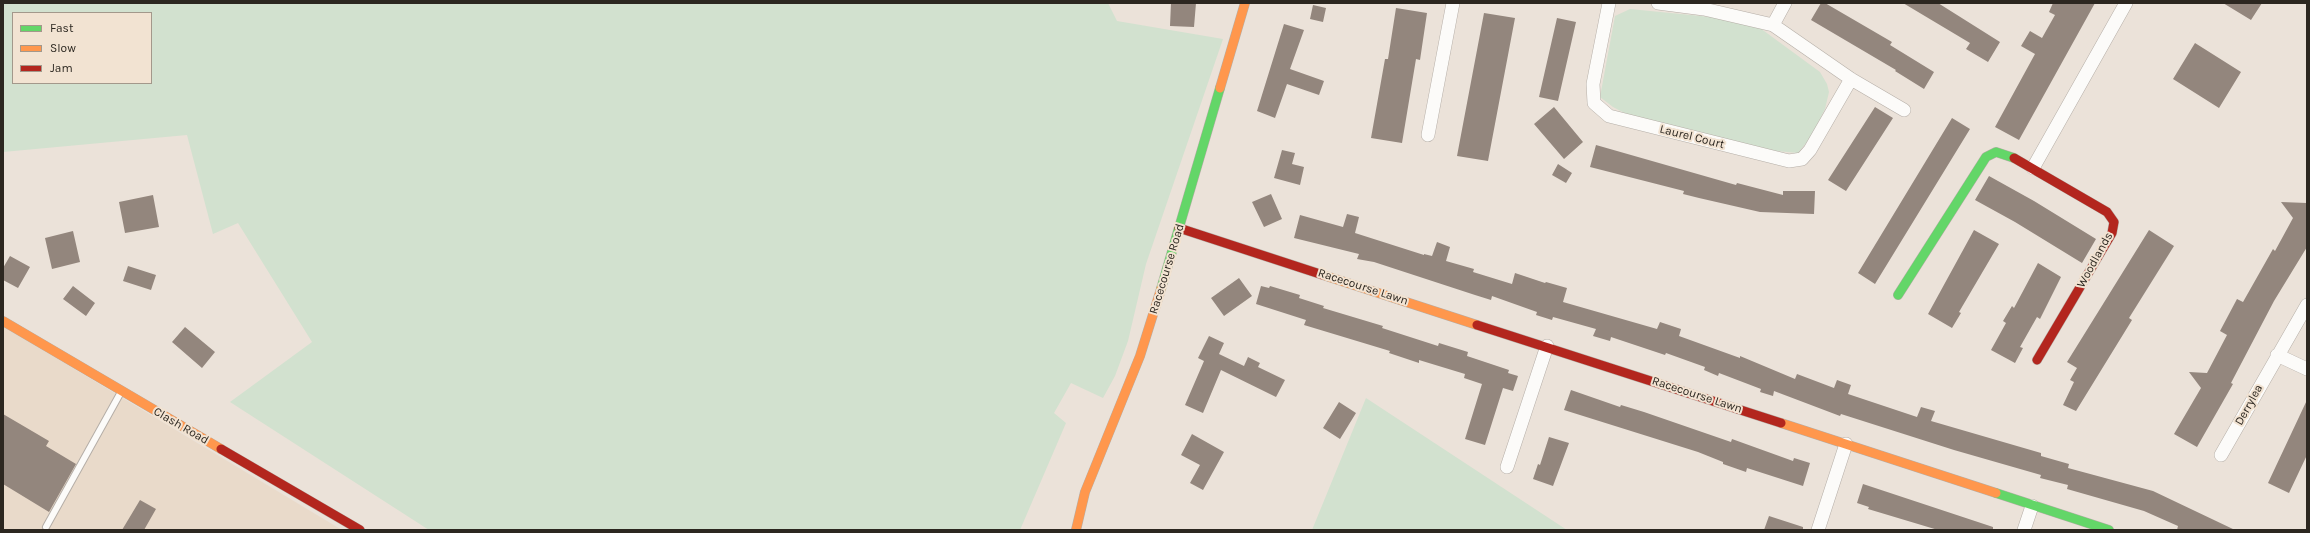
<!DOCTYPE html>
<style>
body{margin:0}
#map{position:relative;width:2310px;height:533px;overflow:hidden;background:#ebe2d9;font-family:Karla,sans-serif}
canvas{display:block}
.frame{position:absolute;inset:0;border:4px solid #2c2720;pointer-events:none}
.legend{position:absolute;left:12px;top:12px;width:140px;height:72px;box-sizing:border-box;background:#f2e3d2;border:1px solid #a3988b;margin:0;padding:5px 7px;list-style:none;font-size:12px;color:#2c2720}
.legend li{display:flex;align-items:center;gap:8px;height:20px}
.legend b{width:20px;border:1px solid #a3988b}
</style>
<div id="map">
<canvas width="2310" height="533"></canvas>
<div class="frame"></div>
<ul class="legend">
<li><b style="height:5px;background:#63d668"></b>Fast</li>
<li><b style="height:5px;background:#ff974d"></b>Slow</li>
<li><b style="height:5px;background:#b3261e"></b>Jam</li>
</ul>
</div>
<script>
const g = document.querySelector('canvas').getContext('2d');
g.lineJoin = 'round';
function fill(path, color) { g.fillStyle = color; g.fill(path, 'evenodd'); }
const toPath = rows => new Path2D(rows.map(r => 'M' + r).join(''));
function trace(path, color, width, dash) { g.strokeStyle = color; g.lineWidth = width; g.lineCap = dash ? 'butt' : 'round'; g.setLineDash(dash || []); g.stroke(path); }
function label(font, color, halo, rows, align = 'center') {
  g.font = font + ' Karla,sans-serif'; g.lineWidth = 4; g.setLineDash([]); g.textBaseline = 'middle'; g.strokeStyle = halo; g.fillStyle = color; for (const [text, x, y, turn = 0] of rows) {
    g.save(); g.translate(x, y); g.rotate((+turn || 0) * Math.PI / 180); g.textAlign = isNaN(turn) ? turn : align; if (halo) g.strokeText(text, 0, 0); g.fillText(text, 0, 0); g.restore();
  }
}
const built = toPath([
 [3,326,342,530,3,530]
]);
const green = toPath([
 [3,3,1108,3,1117,21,1223,39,1146,264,1128,341,1115,376,1103,398,1071,383,1054,413,1066,423,1020,530,429,530,230,402,312,342,238,223,213,234,187,135,3,152],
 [13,13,151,13,151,83,13,83],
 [1630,9,1711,17,1760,28,1820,72,1827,84,1829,92,1825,109,1811,137,1798,153,1776,151,1632,117,1613,107,1600,97,1615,16],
 [1366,398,1567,530,1312,530]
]);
const building = toPath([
 [1171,3,1196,3,1194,27,1170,26],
 [1821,3,1825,3,1892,42,1890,45,1934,72,1924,89,1895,71,1896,70,1811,20],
 [1903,3,1938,3,2000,42,1988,62,1966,49,1970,43],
 [2053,3,2095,3,2019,140,1995,127,2035,54,2021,46,2030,31,2042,38,2055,15,2049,12],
 [2223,3,2262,3,2251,20],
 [1313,5,1326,8,1323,22,1310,19],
 [1396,8,1427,13,1420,60,1416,59,1402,143,1371,138,1385,59,1388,59],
 [1484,13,1515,18,1488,161,1457,156],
 [1557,18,1576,22,1558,101,1539,97],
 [1284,24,1304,30,1290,69,1324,81,1319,95,1287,84,1275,118,1257,111],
 [2195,43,2241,72,2219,108,2173,79],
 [1554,107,1583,142,1564,159,1534,124],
 [1875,107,1893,118,1846,191,1828,180],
 [1952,118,1970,129,1875,284,1858,273],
 [1596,145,1736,185,1737,183,1783,195,1783,191,1815,191,1814,214,1760,212,1699,198,1683,194,1684,191,1590,167],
 [1282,150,1295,153,1292,164,1304,167,1300,185,1274,178],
 [1558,164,1572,173,1566,183,1552,175],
 [1989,176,2034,201,2096,239,2082,263,2015,222,1975,200],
 [1271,194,1282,219,1264,227,1252,202],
 [153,195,159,227,125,233,119,202],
 [2281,202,2307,203,2307,247,2274,301,2231,383,2233,384,2197,447,2174,434,2201,388,2189,372,2207,373,2227,335,2220,331,2237,299,2243,302,2273,249,2275,251,2293,218],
 [1347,214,1359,217,1355,233,1424,255,1424,254,1432,256,1437,242,1450,247,1446,261,1474,269,1473,272,1512,284,1515,273,1545,283,1546,282,1567,288,1563,302,1657,329,1660,322,1681,329,1679,336,1740,358,1740,356,1795,379,1797,374,1834,388,1837,380,1851,385,1848,394,1917,417,1921,407,1935,411,1931,421,2041,453,2041,456,2069,464,2068,468,2153,491,2235,530,2177,530,2178,526,2144,511,2067,489,2068,485,2040,478,2041,475,1954,450,1841,414,1840,416,1774,391,1773,396,1760,392,1761,389,1719,373,1718,376,1704,370,1705,367,1666,353,1665,355,1611,337,1610,341,1593,336,1596,329,1553,317,1552,320,1536,315,1537,312,1492,296,1491,300,1475,295,1374,262,1357,259,1359,254,1294,238,1300,215,1343,227],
 [1974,230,1999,244,1959,312,1961,313,1952,328,1928,314],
 [2149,230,2174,246,2129,318,2132,320,2076,411,2063,405,2074,382,2070,380,2077,368,2067,362],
 [73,231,80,262,52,269,45,238],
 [10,256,30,267,18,288,3,280,3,268],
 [2038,263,2061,277,2040,319,2037,317,2020,347,2023,348,2015,363,1991,350,2006,323,2003,321,2012,306,2014,308],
 [128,266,156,275,151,290,123,281],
 [1239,278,1252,296,1224,316,1211,298],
 [73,286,95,303,86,316,63,299],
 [1261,286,1269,288,1270,286,1300,295,1299,298,1324,306,1323,308,1383,326,1382,328,1438,346,1439,343,1468,352,1467,356,1509,370,1508,373,1518,376,1513,391,1503,388,1485,445,1465,439,1482,384,1464,378,1465,374,1419,360,1419,363,1389,353,1390,351,1304,325,1306,320,1256,304],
 [185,327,215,352,202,368,172,342],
 [1209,336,1224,343,1219,354,1244,366,1248,357,1260,363,1258,367,1285,380,1276,397,1221,370,1203,413,1185,405,1204,361,1198,358],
 [1571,390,1620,407,1621,405,1644,412,1731,442,1732,439,1793,461,1794,458,1810,463,1803,486,1747,468,1746,472,1723,464,1723,462,1698,452,1564,410],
 [2307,400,2307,455,2289,493,2268,483],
 [1339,402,1356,413,1340,439,1323,428],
 [3,414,49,441,46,446,76,464,49,512,3,484],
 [1192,434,1224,452,1203,490,1190,483,1200,465,1181,455],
 [1549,437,1569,443,1553,486,1533,479,1538,464,1540,465],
 [1863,484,1993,527,1993,530,1938,530,1868,509,1869,507,1857,503],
 [140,500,156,509,144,530,122,530],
 [1769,516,1803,527,1803,530,1764,530]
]);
const lane = toPath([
 [46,527,121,392]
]);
const street = toPath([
 [1609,3,1593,84,1594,103,1609,116,1789,161,1802,159,1810,150,1851,79],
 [1658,3,1704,9,1773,25,1851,79,1904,110],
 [1773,25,1785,3],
 [1428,135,1453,3],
 [2033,168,2126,3],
 [2277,355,2307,369],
 [2221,455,2307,305],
 [1507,467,1547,346],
 [1818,530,1846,444],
 [2024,530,2032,506]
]);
const fast = toPath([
 [1161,289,1220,88],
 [1898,295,1986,157,1996,152,2014,158],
 [1996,493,2109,530]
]);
const slow = toPath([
 [1220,88,1245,3],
 [1323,275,1477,325],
 [3,321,221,449],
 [1781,423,1996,493],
 [1076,530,1085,492,1140,356,1161,289]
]);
const jam = toPath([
 [2014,158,2107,212,2114,222,2112,233,2037,360],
 [1179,228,1323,275],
 [1477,325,1781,423],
 [221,449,360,530]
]);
const streetNames = [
 ["Laurel Court",1692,137,14],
 ["Woodlands",2095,260,-61],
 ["Racecourse Road",1167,269,-73],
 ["Racecourse Lawn",1363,287,18],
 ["Racecourse Lawn",1697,395,18],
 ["Derrylea",2249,405,-61],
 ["Clash Road",181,426,30]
];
fill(built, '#e9daca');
fill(green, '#d2e1cf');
fill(building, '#93867d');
trace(lane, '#b5aea7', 8);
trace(street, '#b5aea7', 14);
trace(fast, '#b5aea7', 10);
trace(slow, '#b5aea7', 10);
trace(jam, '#b5aea7', 10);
trace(lane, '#fcfbf9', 6);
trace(street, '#fcfbf9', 13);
trace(fast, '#63d668', 9);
trace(slow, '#ff974d', 9);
trace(jam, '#b3261e', 9);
label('12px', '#2c2720', '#f2e3d2', streetNames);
</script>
